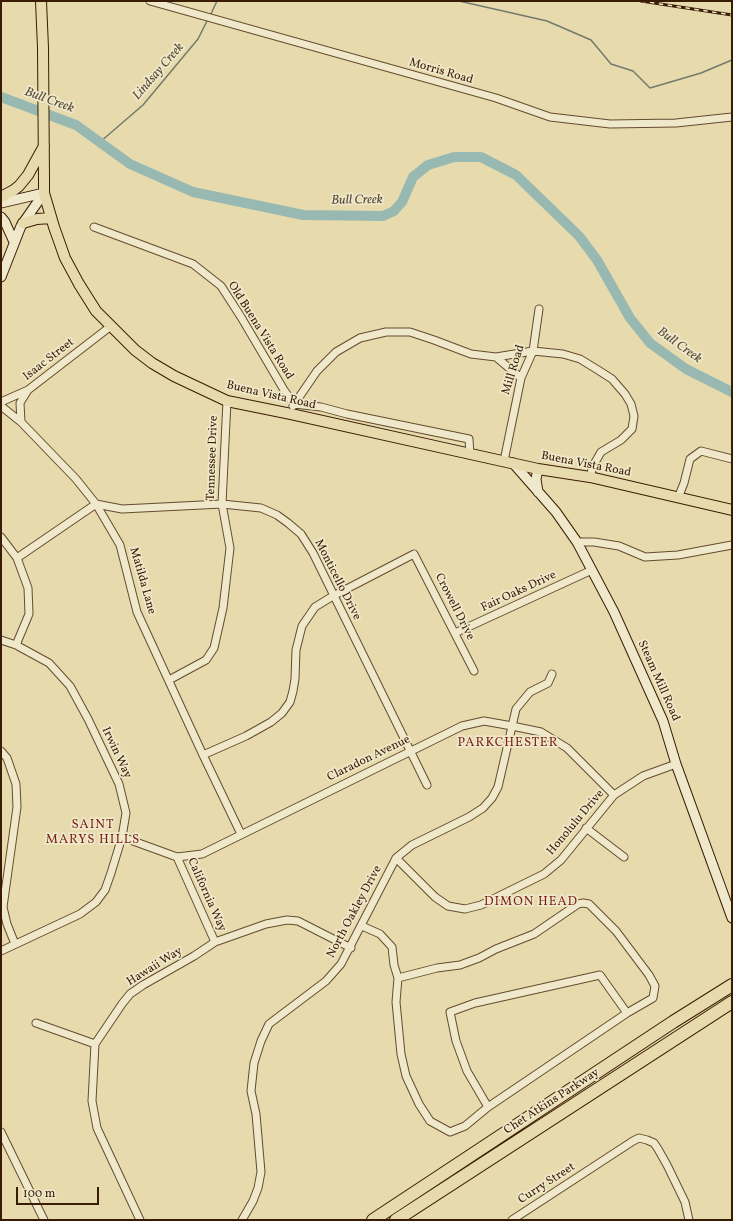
<!DOCTYPE html>
<style>
body{margin:0}
#map{position:relative;width:733px;height:1221px;overflow:hidden;background:#e7dbad;font-family:Vollkorn,serif}
canvas{display:block}
.frame{position:absolute;inset:0;border:2px solid #3a1b04;pointer-events:none}
.scale{position:absolute;left:16px;top:1187px;width:83px;height:18px;box-sizing:border-box;border:2px solid #3a1b04;border-top:0;padding-left:5px;font-size:12px;line-height:14px;white-space:nowrap;color:#3a1b04;-webkit-text-stroke:3px #efe8ca;paint-order:stroke}
</style>
<div id="map">
<canvas width="733" height="1221"></canvas>
<div class="frame"></div>
<div class="scale">100 m</div>
</div>
<script>
const g = document.querySelector('canvas').getContext('2d');
g.lineJoin = 'round';
const toPath = rows => new Path2D(rows.map(r => 'M' + r).join(''));
function trace(path, color, width, dash) { g.strokeStyle = color; g.lineWidth = width; g.lineCap = dash ? 'butt' : 'round'; g.setLineDash(dash || []); g.stroke(path); }
function label(font, color, halo, rows, align = 'center') {
  g.font = font + ' Vollkorn,serif'; g.lineWidth = 3.5; g.setLineDash([]); g.textBaseline = 'middle'; g.strokeStyle = halo; g.fillStyle = color; for (const [text, x, y, turn = 0] of rows) {
    g.save(); g.translate(x, y); g.rotate((+turn || 0) * Math.PI / 180); g.textAlign = isNaN(turn) ? turn : align; if (halo) g.strokeText(text, 0, 0); g.fillText(text, 0, 0); g.restore();
  }
}
const stream = toPath([
 [459,1,547,21,591,40,611,64,633,71,650,88,701,73,732,60],
 [210,16,217,1],
 [100,142,143,105,198,39,208,19]
]);
const river = toPath([
 [1,97,76,125,130,164,193,192,303,215,383,216,394,211,402,202,413,177,428,165,454,157,481,157,516,175,579,236,597,260,630,318,650,343,686,369,732,392]
]);
const street = toPath([
 [150,1,496,98,550,117,610,124,676,123,732,117],
 [94,227,193,264,221,286,241,317,284,390,294,404],
 [496,357,533,351,563,354,580,359,598,370,612,379,625,394,631,404,634,416,632,429,621,440,601,452,593,466,590,477],
 [1,402,28,390],
 [294,404,321,407,347,414,469,439,470,455],
 [1,406,21,422,76,479,96,504,120,545,137,612,203,755,241,834],
 [293,406,317,371,336,352,360,338,386,332,410,332,434,340,471,354,496,357,521,378],
 [21,422,20,403,28,390,111,326],
 [504,461,521,378,533,351,539,309],
 [678,498,684,483,690,459,701,451,732,459],
 [1,537,17,558,28,588,29,614,16,645],
 [577,542,594,542,619,546,645,557,678,555,732,545],
 [17,558,96,504,122,509,222,504,261,508,277,515,288,523,301,534,313,553,427,785],
 [455,633,592,570],
 [1,640,16,645,49,663,70,686,88,719,119,784,126,813,122,837,111,873,105,890,96,902,80,914,1,951],
 [169,680,206,660,214,648,223,608,230,548,222,504,227,401],
 [1,751,7,758,16,784,17,807,3,907,7,924,15,944],
 [203,755,246,736,271,722,282,713,290,702,293,691,295,679,296,650,302,626,315,607,333,596,414,554,474,671],
 [586,828,624,857],
 [122,837,177,857,202,854,462,726,484,721,512,726,541,732,567,748,614,795],
 [177,857,215,942],
 [396,858,435,897,448,906,465,909,481,905,544,874,561,860,614,795,643,776,676,764],
 [362,926,380,934,392,947,394,965,398,978,396,1002,401,1054,406,1076,419,1104,430,1121,450,1132,465,1126,488,1107,627,1013,653,998,655,986,649,975,616,931,589,904,583,903,578,904,534,934,496,949,479,958,460,965,437,968,398,978],
 [36,1023,95,1044],
 [488,1107,467,1071,456,1041,450,1012,475,1003,600,975,627,1013],
 [1,1132,44,1220],
 [140,1220,97,1128,92,1101,95,1044,122,1004,130,994,143,985,194,956,215,942,266,924,287,920,298,921,351,948],
 [242,1220,253,1201,258,1188,261,1172,256,1114,251,1091,254,1063,261,1041,269,1024,326,981,341,964,396,858,412,845,469,817,483,808,492,798,498,787,516,709,530,692,548,683,552,674],
 [512,1220,633,1141,639,1138,647,1140,654,1143,658,1149,667,1165,685,1202,689,1220]
]);
const secondary = toPath([
 [1,203,44,193],
 [1,217,5,222,14,242],
 [1,277,21,226,44,193],
 [513,463,556,512,577,542,614,612,663,721,676,764,732,918],
 [538,469,536,479,538,492]
]);
const primary = toPath([
 [41,1,43,48,44,179,44,193,54,227,65,258,79,284,96,311,135,350,152,363,174,376,227,401,291,414,538,469,590,477,732,510],
 [1,197,14,190,19,186,28,175,44,146],
 [23,223,37,219,51,218]
]);
const highway = toPath([
 [373,1220,673,1022,732,985],
 [396,1220,732,1002]
]);
const rail = toPath([
 [641,1,732,15]
]);
const streetNames = [
 ["Morris Road",441,72,16],
 ["Old Buena Vista Road",260,331,58],
 ["Isaac Street",49,360,-38],
 ["Mill Road",514,370,-73],
 ["Buena Vista Road",271,396,13],
 ["Tennessee Drive",213,458,-88],
 ["Buena Vista Road",586,465,11],
 ["Monticello Drive",337,580,63],
 ["Matilda Lane",142,581,74],
 ["Fair Oaks Drive",519,592,-25],
 ["Crowell Drive",454,607,63],
 ["Steam Mill Road",658,681,66],
 ["Irwin Way",116,753,65],
 ["Claradon Avenue",369,759,-26],
 ["Honolulu Drive",576,823,-50],
 ["California Way",206,895,66],
 ["North Oakley Drive",355,912,-62],
 ["Hawaii Way",155,967,-32],
 ["Chet Atkins Parkway",552,1102,-33],
 ["Curry Street",547,1184,-33]
];
const waterNames = [
 ["Lindsay Creek",159,72,-49],
 ["Bull Creek",49,101,20],
 ["Bull Creek",357,201,-1],
 ["Bull Creek",679,346,36]
];
const neighbourhoodNames = [
 ["PARKCHESTER",508,744],
 ["SAINT",93,826],
 ["MARYS HILLS",93,841],
 ["DIMON HEAD",531,903]
];
trace(stream, '#727a6c', 1.5);
trace(river, '#98b9b2', 10);
trace(street, '#654b2e', 9);
trace(secondary, '#3a1b04', 11);
trace(primary, '#3a1b04', 12);
trace(highway, '#3a1b04', 14);
trace(street, '#efe8ca', 7);
trace(secondary, '#efe8ca', 9);
trace(primary, '#e7dbad', 10);
trace(highway, '#e7dbad', 12);
trace(rail, '#3a1b04', 3);
trace(rail, '#efe8ca', 1.5, [4.5]);
label('12px', '#3a1b04', '#efe8ca', streetNames);
label('italic 13px', '#564a38', '#efe8ca', waterNames);
g.letterSpacing = '1px';
label('13px', '#7a1f14', '#efe8ca', neighbourhoodNames);
g.letterSpacing = '0px';
</script>
